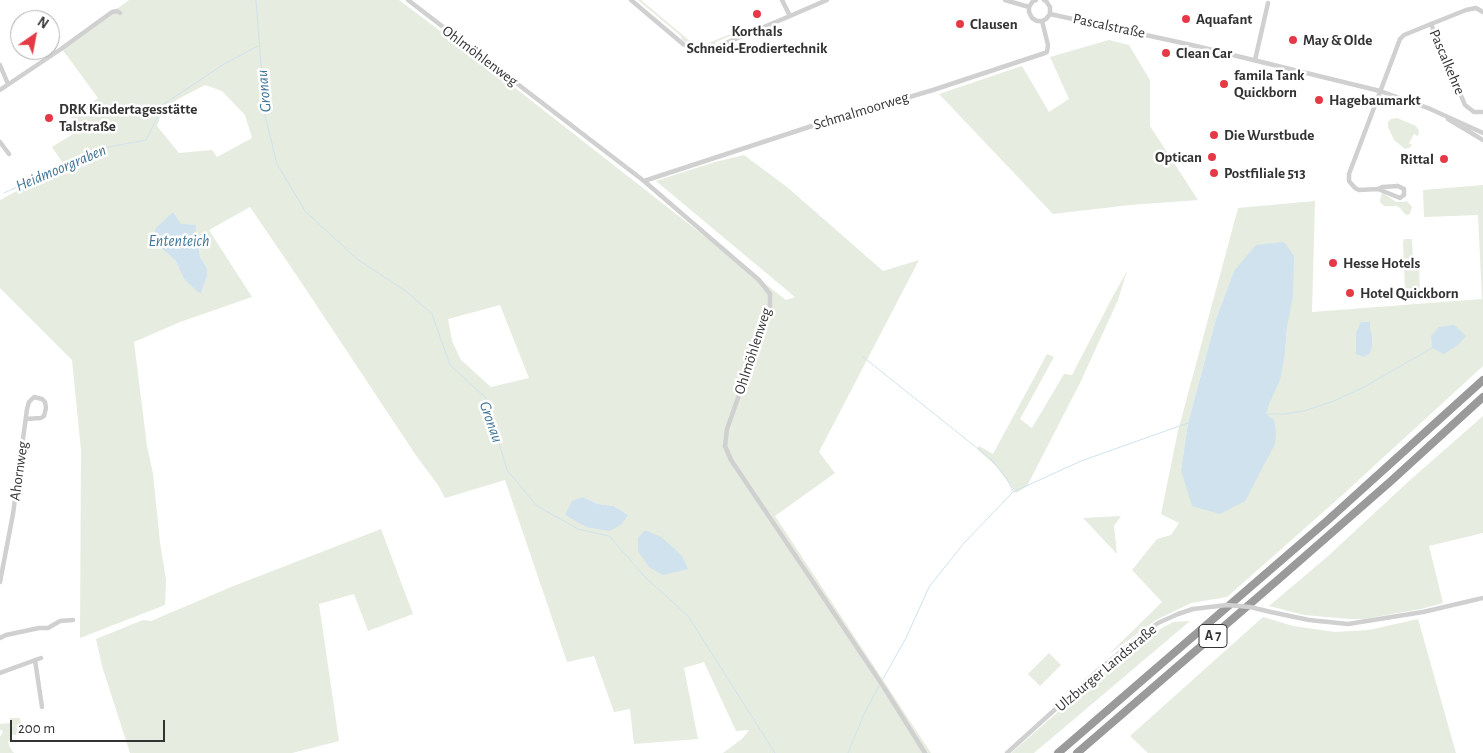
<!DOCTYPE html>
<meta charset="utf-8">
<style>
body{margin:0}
#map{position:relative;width:1483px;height:753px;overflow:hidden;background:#fff;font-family:"Alegreya Sans",sans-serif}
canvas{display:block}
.north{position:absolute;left:10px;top:10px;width:50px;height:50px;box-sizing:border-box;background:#fff;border:1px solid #adadad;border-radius:50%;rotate:33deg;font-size:14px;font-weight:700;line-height:20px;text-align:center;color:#333}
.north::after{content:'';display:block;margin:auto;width:18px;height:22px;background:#e63946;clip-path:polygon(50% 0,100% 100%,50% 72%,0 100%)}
.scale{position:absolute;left:10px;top:720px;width:155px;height:22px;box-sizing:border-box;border:2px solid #333;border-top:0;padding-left:6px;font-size:15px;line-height:18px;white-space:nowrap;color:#333;-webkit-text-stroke:4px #fff;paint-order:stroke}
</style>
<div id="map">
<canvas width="1483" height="753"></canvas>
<div class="north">N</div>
<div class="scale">200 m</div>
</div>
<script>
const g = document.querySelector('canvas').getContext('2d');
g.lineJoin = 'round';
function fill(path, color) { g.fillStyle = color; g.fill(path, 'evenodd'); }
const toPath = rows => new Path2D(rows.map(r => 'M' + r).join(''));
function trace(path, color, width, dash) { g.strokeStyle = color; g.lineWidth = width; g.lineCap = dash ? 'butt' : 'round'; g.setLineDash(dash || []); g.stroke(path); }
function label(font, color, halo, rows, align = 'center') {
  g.font = font + ' "Alegreya Sans",sans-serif'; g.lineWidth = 5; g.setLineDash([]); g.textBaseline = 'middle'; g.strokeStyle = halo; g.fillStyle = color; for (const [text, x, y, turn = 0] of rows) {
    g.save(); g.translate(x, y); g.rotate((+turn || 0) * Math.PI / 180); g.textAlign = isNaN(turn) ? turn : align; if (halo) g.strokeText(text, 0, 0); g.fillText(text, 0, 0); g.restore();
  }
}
const green = toPath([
 [129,0,399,0,496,73,786,300,795,297,656,181,715,162,744,155,787,187,883,271,919,260,819,452,835,473,775,516,931,753,723,753,743,738,749,730,736,731,704,662,684,668,698,739,634,744,630,709,614,712,594,656,567,662,505,480,445,498,438,485,417,457,301,282,250,207,209,230,252,297,180,322,134,342,147,446,153,474,160,542,166,580,165,605,80,638,81,450,72,360,0,288,0,200,64,165,52,147,81,129,71,118,98,98,62,49],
 [205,85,222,91,245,115,252,138,217,157,212,150,179,153,157,126,162,112,178,99],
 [173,212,181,225,195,236,199,246,200,257,207,268,207,276,201,292,184,279,175,260,160,247],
 [500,305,529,378,491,387,461,360,452,341,448,319],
 [583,497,598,504,614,506,628,515,565,515],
 [638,0,641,0,692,43,703,45,731,34,740,33,741,34,736,36,732,35,716,42,715,45,706,47,694,46,682,40,681,36],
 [1109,40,1129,45,1150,80,1150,126,1198,200,1130,205,1053,214,939,94,1022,66,1049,112,1069,99,1050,57],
 [1397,118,1416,126,1419,131,1418,136,1414,134,1409,143,1412,145,1409,148,1405,149,1394,140,1388,127,1388,122,1391,119],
 [1483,185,1483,366,1339,498,1227,597,1191,603,1156,620,1108,655,1162,602,1132,570,1157,539,1171,535,1179,523,1161,514,1178,431,1238,208,1315,201,1312,312,1482,299,1478,215,1424,217,1423,190],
 [1234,271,1287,327,1285,353,1266,414,1274,421,1181,470,1188,423,1216,319],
 [1370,322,1370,330,1356,354,1356,333],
 [1383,193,1396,202,1403,202,1406,201,1408,202,1412,207,1410,214,1407,215,1405,214,1400,208,1397,206,1384,206,1380,202,1381,195],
 [1404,239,1412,239,1413,263,1419,267,1420,294,1402,294,1405,290,1403,243],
 [1127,271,1118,300,1081,381,1027,486,1016,493,997,467,977,449,979,446,993,454,1047,354,1054,357,1020,419,1032,428,1064,374,1072,375,1112,298],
 [1483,416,1483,533,1429,546,1443,603,1421,609,1364,619,1349,619,1304,615,1269,606,1327,557,1409,481],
 [1121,516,1114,526,1117,554,1083,518],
 [381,529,413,614,368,631,354,594,319,604,339,741,292,753,130,753,102,666,96,639,143,620,151,621,231,587],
 [1263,617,1293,626,1335,632,1369,630,1418,619,1456,753,1148,753,1130,736],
 [1190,621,1034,753,1011,753,1106,670,1153,633,1173,622],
 [1049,653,1061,665,1040,686,1028,674],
 [10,718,20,718,21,723,20,725,21,733,15,735,10,734,11,739,8,742,10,748,14,753,0,753,0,737,3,732,2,730,0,730,0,724,10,723]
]);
const water = toPath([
 [173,212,181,224,196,225,195,236,199,246,200,257,207,268,207,276,201,293,198,292,184,279,175,260,160,247,153,236,156,228],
 [1284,242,1294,256,1293,296,1287,327,1285,353,1280,380,1270,402,1266,414,1274,420,1276,432,1275,444,1245,501,1220,514,1192,506,1181,470,1188,423,1216,319,1234,271,1256,245],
 [1361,322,1370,322,1370,330,1372,335,1372,347,1370,353,1364,357,1356,354,1356,333],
 [1454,325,1466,336,1458,345,1444,354,1432,348,1431,336,1439,327],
 [583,497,598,504,614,506,628,515,621,525,609,531,586,527,565,515,572,501],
 [645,530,661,537,676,550,682,556,688,569,663,575,649,567,638,551,638,538]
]);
const stream = toPath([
 [256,0,265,115,277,164,305,211,357,259,407,292,432,314,450,365,486,398,507,470,537,506,578,529,609,536,646,578,688,616,775,753],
 [4,193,98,149,146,140,164,104,224,64,258,46],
 [862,356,992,460,1007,479,1013,491],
 [1266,414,1284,414,1304,411,1334,401,1364,387,1432,348],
 [883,679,906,638,929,587,964,543,1013,492,1081,461,1188,423],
 [848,753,864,714,879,686]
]);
const minor = toPath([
 [408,0,644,181,759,280,770,294,770,308,727,429,725,446,731,460,883,686,925,753],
 [631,0,683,44,695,50,700,51,714,48,790,16],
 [782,0,790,16,827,0],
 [1005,0,1029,7],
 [1036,0,1033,1,1029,7,1029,12,1032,18,1037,21,1042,21,1046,19,1050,14,1050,7,1046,1,1044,0],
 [1483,12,1476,8,1466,10,1431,24,1465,105,1474,112,1483,112],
 [1050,14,1196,46,1380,91,1428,108,1483,133],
 [1255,60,1268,3],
 [0,65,8,84],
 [0,90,61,49,112,12,117,11,120,13],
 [1448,119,1483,140],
 [0,142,9,154],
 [644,181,815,125,933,90,1045,53,1047,52,1048,45,1042,21],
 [1398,186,1404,189,1404,195,1400,198,1378,189,1382,187,1398,186],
 [1378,189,1359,190,1355,188,1349,181,1349,174,1400,39,1404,35,1431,24],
 [0,582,13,514,27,409,29,402,34,397,42,399,45,402,46,408,44,416,41,418,26,419],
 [1271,612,1309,620,1348,624,1423,612,1483,598],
 [0,638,6,635,39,628,48,628,60,621,73,620],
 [35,660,42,707],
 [0,673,41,658],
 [1007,753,1093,675,1136,639,1158,623,1178,614,1193,609]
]);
const motorway = toPath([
 [1058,753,1328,520,1483,380],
 [1077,753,1280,578,1391,481,1483,397]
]);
const minorBridge = toPath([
 [1193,609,1227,605,1250,607,1271,612]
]);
const markers = [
 [757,14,5,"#e63946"],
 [1186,19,5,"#e63946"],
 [960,24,5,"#e63946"],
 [1293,40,5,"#e63946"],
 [1166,53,5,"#e63946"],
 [1224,84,5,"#e63946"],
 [1319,100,5,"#e63946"],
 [49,118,5,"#e63946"],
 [1214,135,5,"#e63946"],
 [1212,157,5,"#e63946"],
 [1444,159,5,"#e63946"],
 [1214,173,5,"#e63946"],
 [1333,263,5,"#e63946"],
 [1350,293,5,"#e63946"]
];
const shields = [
 [1213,636,28]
];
const shieldNames = [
 ["A 7",1213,636]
];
const poiNames = [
 ["Aquafant",1196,19],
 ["Clausen",970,24],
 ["Korthals",757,31,"center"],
 ["Schneid-Erodiertechnik",757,48,"center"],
 ["May & Olde",1303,40],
 ["Clean Car",1176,53],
 ["famila Tank",1234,75],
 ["Quickborn",1234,92],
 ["Hagebaumarkt",1329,100],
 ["DRK Kindertagesstätte",59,109],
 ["Talstraße",59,126],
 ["Die Wurstbude",1224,135],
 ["Optican",1202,157,"right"],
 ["Rittal",1434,159,"right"],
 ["Postfiliale 513",1224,173],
 ["Hesse Hotels",1343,263],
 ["Hotel Quickborn",1360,293]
];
const streetNames = [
 ["Pascalstraße",1109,26,12],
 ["Ohlmöhlenweg",480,56,37],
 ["Pascalkehre",1447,62,67],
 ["Schmalmoorweg",861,111,-17],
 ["Ohlmöhlenweg",753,351,-72],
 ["Ahornweg",19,471,-82],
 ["Ulzburger Landstraße",1106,668,-40]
];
const waterNames = [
 ["Gronau",264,91,-95],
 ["Heidmoorgraben",61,168,-23],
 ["Ententeich",179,241],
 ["Gronau",491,422,71]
];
fill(green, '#e6ecdf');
fill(water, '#cfe2ee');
trace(stream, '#cfe2ee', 1);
trace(minor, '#d0d0d0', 4.5);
trace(motorway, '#9a9a9a', 8);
trace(minorBridge, '#d0d0d0', 4.5);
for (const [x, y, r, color] of markers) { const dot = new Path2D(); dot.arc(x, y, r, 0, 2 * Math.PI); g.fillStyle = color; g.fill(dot); trace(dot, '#fff', 2); }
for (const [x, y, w] of shields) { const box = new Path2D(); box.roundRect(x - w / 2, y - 11.5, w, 23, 4); g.fillStyle = '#fff'; g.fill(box); trace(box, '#333', 1); }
label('bold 14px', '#333', null, shieldNames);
label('bold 15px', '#333', '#fff', poiNames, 'left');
label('15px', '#333', '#fff', streetNames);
label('italic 16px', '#3f7597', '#fff', waterNames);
</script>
